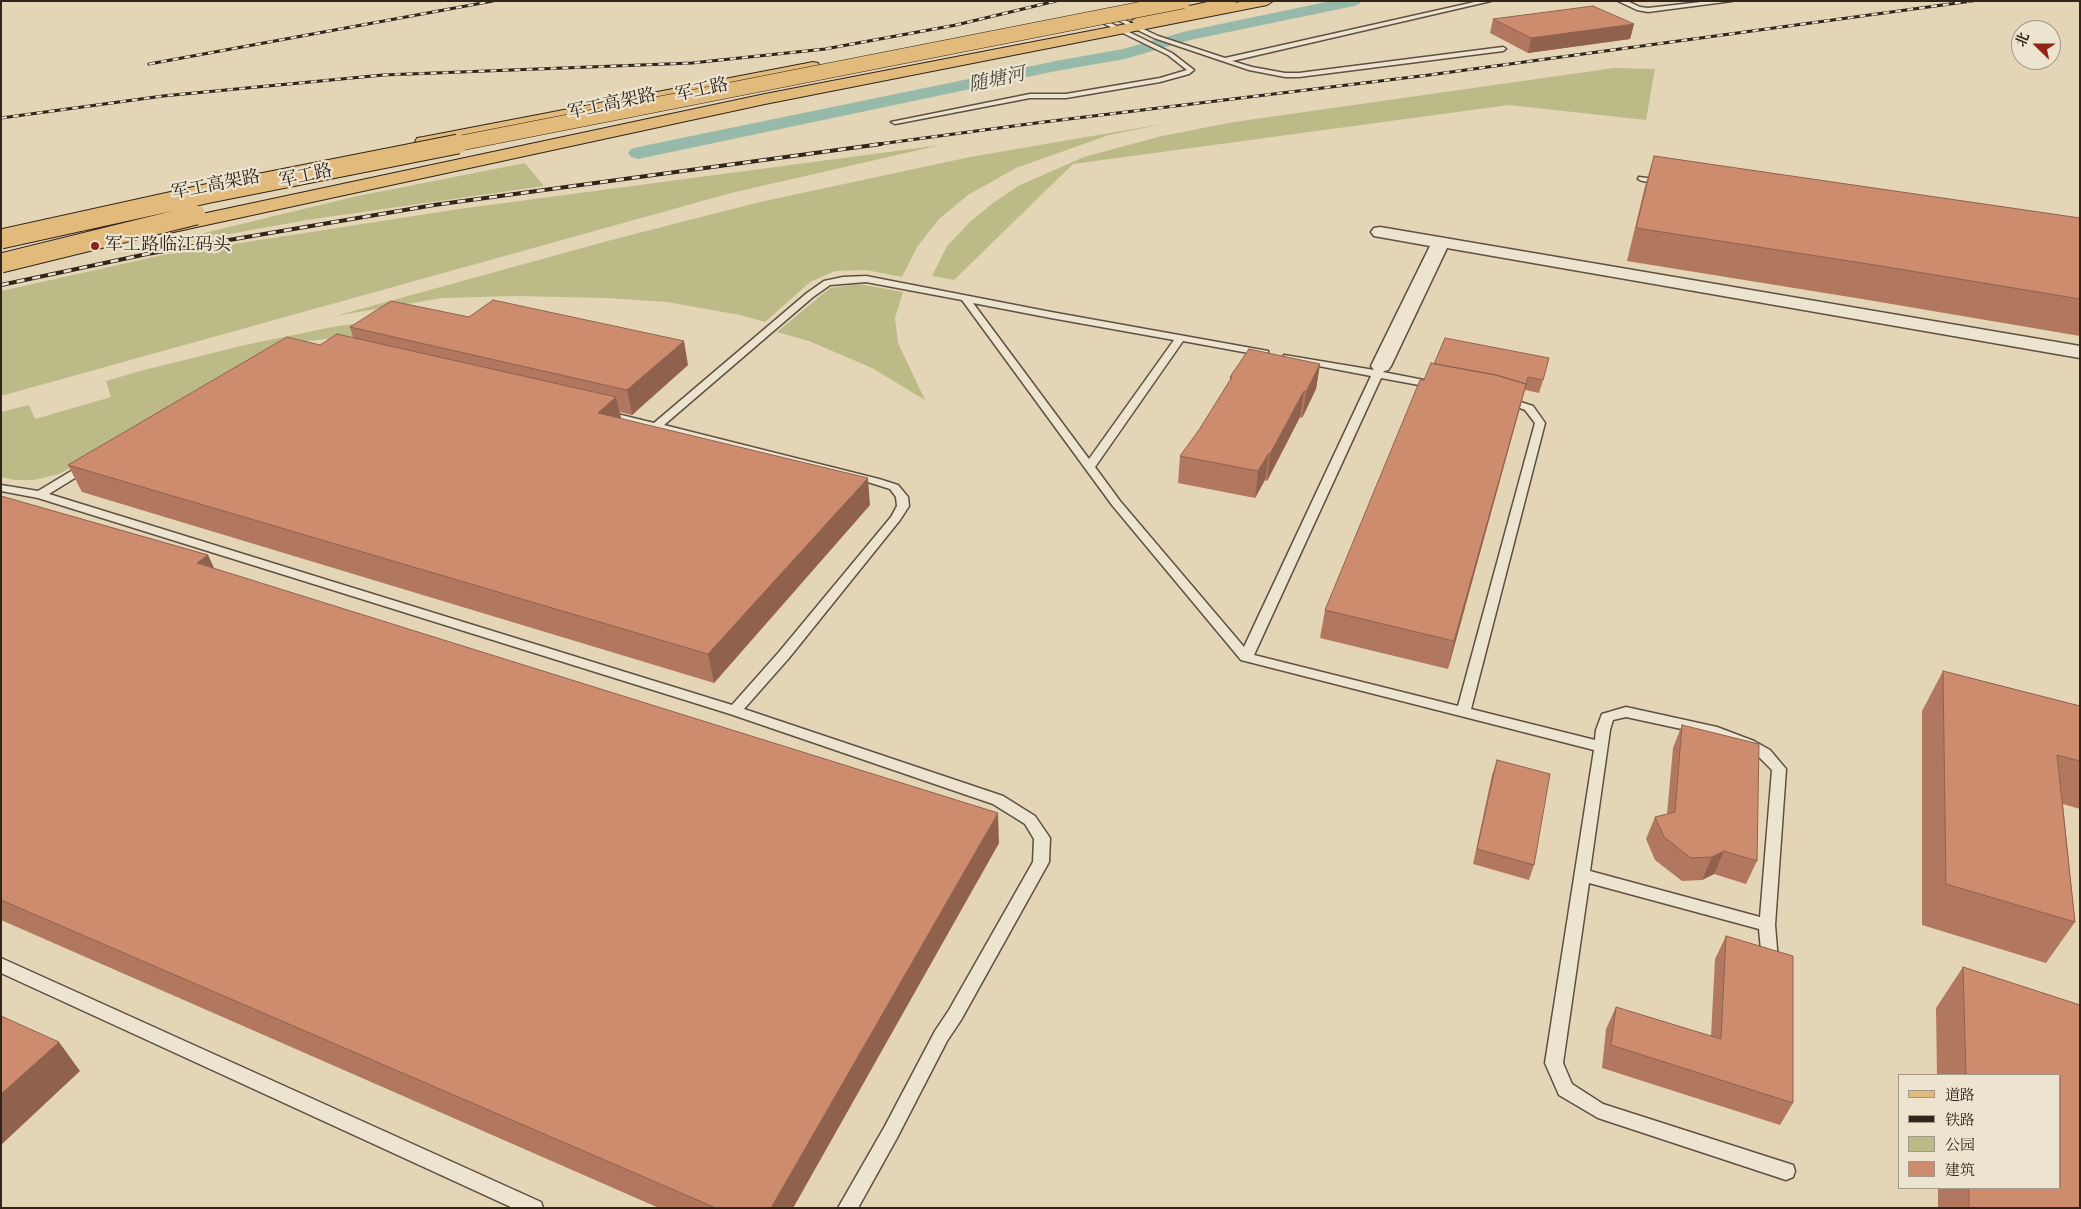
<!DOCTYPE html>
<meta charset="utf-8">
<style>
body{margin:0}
#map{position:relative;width:2081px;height:1209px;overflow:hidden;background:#e4d5b6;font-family:"IM FELL Double Pica","Noto Serif SC",serif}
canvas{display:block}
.frame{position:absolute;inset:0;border:2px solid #31241b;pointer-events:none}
.legend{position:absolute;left:1898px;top:1074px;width:162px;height:115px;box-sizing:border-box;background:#ede4d0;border:1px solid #a29788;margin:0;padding:6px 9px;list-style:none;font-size:15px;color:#31241b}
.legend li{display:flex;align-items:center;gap:10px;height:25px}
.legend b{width:25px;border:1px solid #a29788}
.north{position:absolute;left:2011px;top:20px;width:50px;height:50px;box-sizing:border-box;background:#ede4d0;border:1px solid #a29788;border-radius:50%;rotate:292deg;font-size:14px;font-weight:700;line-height:20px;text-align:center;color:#31241b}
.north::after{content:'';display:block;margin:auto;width:18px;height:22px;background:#8f2418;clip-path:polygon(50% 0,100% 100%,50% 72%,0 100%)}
</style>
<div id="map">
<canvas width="2081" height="1209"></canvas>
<div class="frame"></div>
<ul class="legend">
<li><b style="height:6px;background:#e2ba7b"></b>道路</li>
<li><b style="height:6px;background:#31241b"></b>铁路</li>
<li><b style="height:14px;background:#bcbb88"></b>公园</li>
<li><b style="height:14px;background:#ce8c6f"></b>建筑</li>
</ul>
<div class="north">北</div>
</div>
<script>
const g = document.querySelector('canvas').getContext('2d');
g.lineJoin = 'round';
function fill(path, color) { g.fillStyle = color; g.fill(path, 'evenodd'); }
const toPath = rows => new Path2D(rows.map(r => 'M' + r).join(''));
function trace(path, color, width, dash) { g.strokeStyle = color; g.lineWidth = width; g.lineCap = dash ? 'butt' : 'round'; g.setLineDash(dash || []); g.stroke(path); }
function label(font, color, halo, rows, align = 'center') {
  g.font = font + ' "IM FELL Double Pica","Noto Serif SC",serif'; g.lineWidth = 4.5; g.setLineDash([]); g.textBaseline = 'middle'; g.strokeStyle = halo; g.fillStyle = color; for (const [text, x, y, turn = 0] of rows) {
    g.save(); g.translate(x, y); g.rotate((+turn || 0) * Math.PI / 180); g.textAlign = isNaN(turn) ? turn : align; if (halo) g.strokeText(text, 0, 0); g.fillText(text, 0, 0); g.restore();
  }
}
const green = toPath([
 [1614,68,1655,69,1646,120,1509,105,1073,164,954,280,932,276,947,246,971,221,993,203,1018,186,1084,157,1162,136,1234,122],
 [1168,123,1109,135,1016,168,968,195,939,219,917,247,902,277,866,270,835,271,810,282,765,322,740,315,667,302,606,298,515,296,442,298,335,316,615,239,760,202,970,157],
 [941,145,731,193,1,396,1,291,163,255,459,209],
 [525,163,544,186,307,220,113,255,353,197],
 [859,284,903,292,895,318,898,343,925,400,872,368,809,341,777,332,830,288],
 [396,319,355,346,326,339,299,342,59,474,34,480,14,480,1,477,1,412,29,405,35,419,111,397,106,381,144,370,245,345,337,326]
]);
const canal = toPath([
 [1331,1,1361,1,1359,4,1354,6,1190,40,1125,59,1056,71,638,159,631,157,628,153,631,149,638,147,1056,61,1123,49,1187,31,1331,1]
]);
const lane = toPath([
 [1479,1,1491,1,1232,61,1252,67,1285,73,1299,73,1503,47,1506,49,1503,51,1299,77,1285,77,1249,70,1154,38,1105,14,1110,13,1158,36,1225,58,1479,1],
 [1618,1,1627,1,1640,7,1648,8,1710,1,1732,1,1648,12,1637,10,1618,1],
 [1092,14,1172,53,1194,70,1189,74,1160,82,1066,98,1030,98,895,124,891,122,1030,94,1066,94,1160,78,1187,70,1168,55,1090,17,1092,14],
 [1639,177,1664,180,1668,182,1664,184,1642,181,1638,179,1639,177],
 [866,276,1051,312,1268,351,1268,355,1265,356,1183,341,1095,467,1120,501,1244,647,1371,376,1287,360,1284,359,1284,355,1374,370,1377,364,1381,363,1386,366,1383,372,1439,383,1439,387,1435,388,1381,378,1254,655,1458,706,1535,423,1525,410,1500,400,1505,397,1533,406,1545,423,1471,709,1595,740,1596,730,1602,714,1626,707,1717,727,1754,741,1770,750,1786,769,1775,925,1778,961,1776,966,1770,968,1764,966,1762,961,1759,929,1589,883,1563,1063,1572,1084,1603,1104,1793,1165,1795,1171,1793,1177,1786,1180,1598,1118,1559,1095,1545,1063,1594,750,1241,660,1112,505,962,300,866,282,830,285,813,297,664,425,879,479,898,485,908,497,909,506,900,520,789,658,744,709,1003,796,1035,816,1050,838,1049,862,961,1020,947,1041,897,1138,858,1208,838,1208,885,1126,935,1031,949,1010,1033,862,1034,839,1025,824,993,804,730,714,38,498,1,491,1,485,38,491,83,464,91,464,93,466,91,468,49,494,732,705,779,652,891,517,897,506,896,497,890,489,871,483,601,416,600,414,605,411,654,423,807,293,824,281,843,277,866,276],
 [973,303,1051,318,1174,340,1089,459,973,303],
 [1626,717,1714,736,1744,747,1760,758,1772,770,1760,917,1590,871,1610,730,1613,720,1626,717],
 [1,958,541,1202,543,1208,513,1208,1,973,1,958]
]);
const street = toPath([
 [1380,227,2080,346,2080,358,1447,248,1391,366,1388,370,1381,372,1374,370,1371,366,1430,246,1374,236,1371,232,1374,228,1380,227]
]);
const primary = toPath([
 [1245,1,1273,1,1267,5,765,104,169,233,162,231,160,227,162,223,169,221,765,94,1245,1],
 [813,62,818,63,820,66,818,69,423,147,417,146,415,142,417,138,423,137,813,62]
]);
const highway = toPath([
 [1212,1,1238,1,1232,5,1138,25,1131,21,1138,17,1212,1]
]);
const railFar1 = toPath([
 [149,64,493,1],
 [1,118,163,96,383,75,692,63,825,49,956,25,1056,1],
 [872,145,1036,123,1429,75,1972,1]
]);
const rail = toPath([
 [1,285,147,254,434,205,881,144]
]);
const highwayBridgeFar1 = toPath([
 [451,145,1183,1]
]);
const highwayBridge = toPath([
 [1,239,210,193,458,144],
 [1,263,196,215]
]);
const wall = toPath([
 [1493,19,1634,24,1630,39,1528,53,1490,33],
 [1654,156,2080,218,2080,336,1862,299,1627,261,1645,186],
 [350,327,688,365,632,415,620,412,621,418,870,505,714,683,82,492,68,465,320,345,353,337],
 [1320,364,1316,389,1302,418,1300,417,1267,481,1265,480,1255,498,1178,483,1180,456,1199,430,1230,380,1230,377],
 [1546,371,1539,393,1525,390,1448,669,1320,638,1325,610,1424,380],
 [1,496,208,555,214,569,999,843,793,1208,659,1208,1,920],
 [1943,671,2080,706,2080,809,2063,804,2075,922,2046,963,1922,925,1922,711],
 [1682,725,1757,861,1746,884,1714,874,1702,880,1682,881,1655,860,1646,839,1655,817,1667,814,1673,748],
 [1497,760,1534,865,1529,880,1473,864,1492,775],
 [1726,936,1793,1103,1780,1125,1602,1068,1606,1029,1616,1007,1711,1036,1715,959],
 [1963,967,2080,1005,2080,1208,1938,1208,1938,1188,2060,1188,2060,1075,1937,1075,1936,1008]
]);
const shadedWall = toPath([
 [1634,24,1630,39,1528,53,1531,38],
 [684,341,688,365,632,415,627,390],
 [1320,364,1316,389,1302,418,1306,392],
 [1526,384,1519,410,1448,669,1454,641],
 [1304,391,1300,417,1267,481,1270,454],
 [616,397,622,423,598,413],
 [1269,453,1265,480,1255,498,1258,471],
 [868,478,870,505,714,683,708,654],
 [208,555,221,583,197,563],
 [998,813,999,843,793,1208,771,1208],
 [1724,851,1714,874,1702,880,1712,857],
 [59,1042,80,1071,1,1145,1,1094]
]);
const building = toPath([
 [1593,6,1634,24,1531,38,1493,19,1593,6],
 [1654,156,2080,218,2080,299,1875,265,1636,228,1654,156],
 [493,300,684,341,627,390,350,327,391,301,469,317,493,300],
 [337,334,616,397,598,413,868,478,708,654,68,465,287,337,320,345,337,334],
 [1445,338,1549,358,1543,380,1528,377,1525,387,1526,384,1496,375,1434,364,1445,338],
 [1249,349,1320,364,1306,392,1304,391,1270,454,1269,453,1258,471,1180,456,1199,430,1232,377,1230,377,1249,349],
 [1431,363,1496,375,1526,384,1454,641,1325,610,1420,380,1424,380,1431,363],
 [1,496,208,555,197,563,998,813,771,1208,716,1208,1,900,1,496],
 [1943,671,2080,706,2080,761,2057,755,2075,922,1946,884,1943,671],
 [1682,725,1759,744,1757,861,1724,851,1712,857,1691,858,1664,837,1655,817,1675,812,1682,725],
 [1497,760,1550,774,1534,865,1477,849,1497,760],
 [1726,936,1793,956,1793,1103,1611,1045,1616,1007,1721,1039,1726,936],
 [1963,967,2080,1005,2080,1208,1969,1208,1969,1188,2060,1188,2060,1075,1966,1075,1963,967],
 [1,1016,59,1042,1,1094,1,1016]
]);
const markers = [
 [95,246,5,"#8f2418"]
];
const farStreetnames = [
 ["军工路",702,91,-12],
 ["军工高架路",612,105,-12],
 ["军工路",306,177,-12],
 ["军工高架路",216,186,-11]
];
const farPoinames = [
 ["军工路临江码头",105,246]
];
const farWaternames = [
 ["随塘河",997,81,-12]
];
fill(green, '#bcbb88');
fill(canal, '#96b9a9');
trace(lane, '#5e5042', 3);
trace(street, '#5e5042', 3);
trace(primary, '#31241b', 2);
trace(highway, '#31241b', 2);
fill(lane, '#ede4d0');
fill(street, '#ede4d0');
fill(primary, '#e2ba7b');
fill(highway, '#e2ba7b');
trace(railFar1, '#31241b', 3);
trace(rail, '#31241b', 4);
trace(railFar1, '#ede4d0', 2, [6]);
trace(rail, '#ede4d0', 2.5, [8]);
trace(highwayBridgeFar1, '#31241b', 16, []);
trace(highwayBridge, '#31241b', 21, []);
trace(highwayBridgeFar1, '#e2ba7b', 15);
trace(highwayBridge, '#e2ba7b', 19);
fill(wall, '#b1785f');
fill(shadedWall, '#90624e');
fill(building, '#ce8c6f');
trace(building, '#90624e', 1);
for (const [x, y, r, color] of markers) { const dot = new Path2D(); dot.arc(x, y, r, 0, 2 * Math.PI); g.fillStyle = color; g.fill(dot); trace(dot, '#ede4d0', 2); }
label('18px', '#31241b', '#ede4d0', farStreetnames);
label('18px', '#31241b', '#ede4d0', farPoinames, 'left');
label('italic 19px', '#4a493e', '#ede4d0', farWaternames);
</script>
